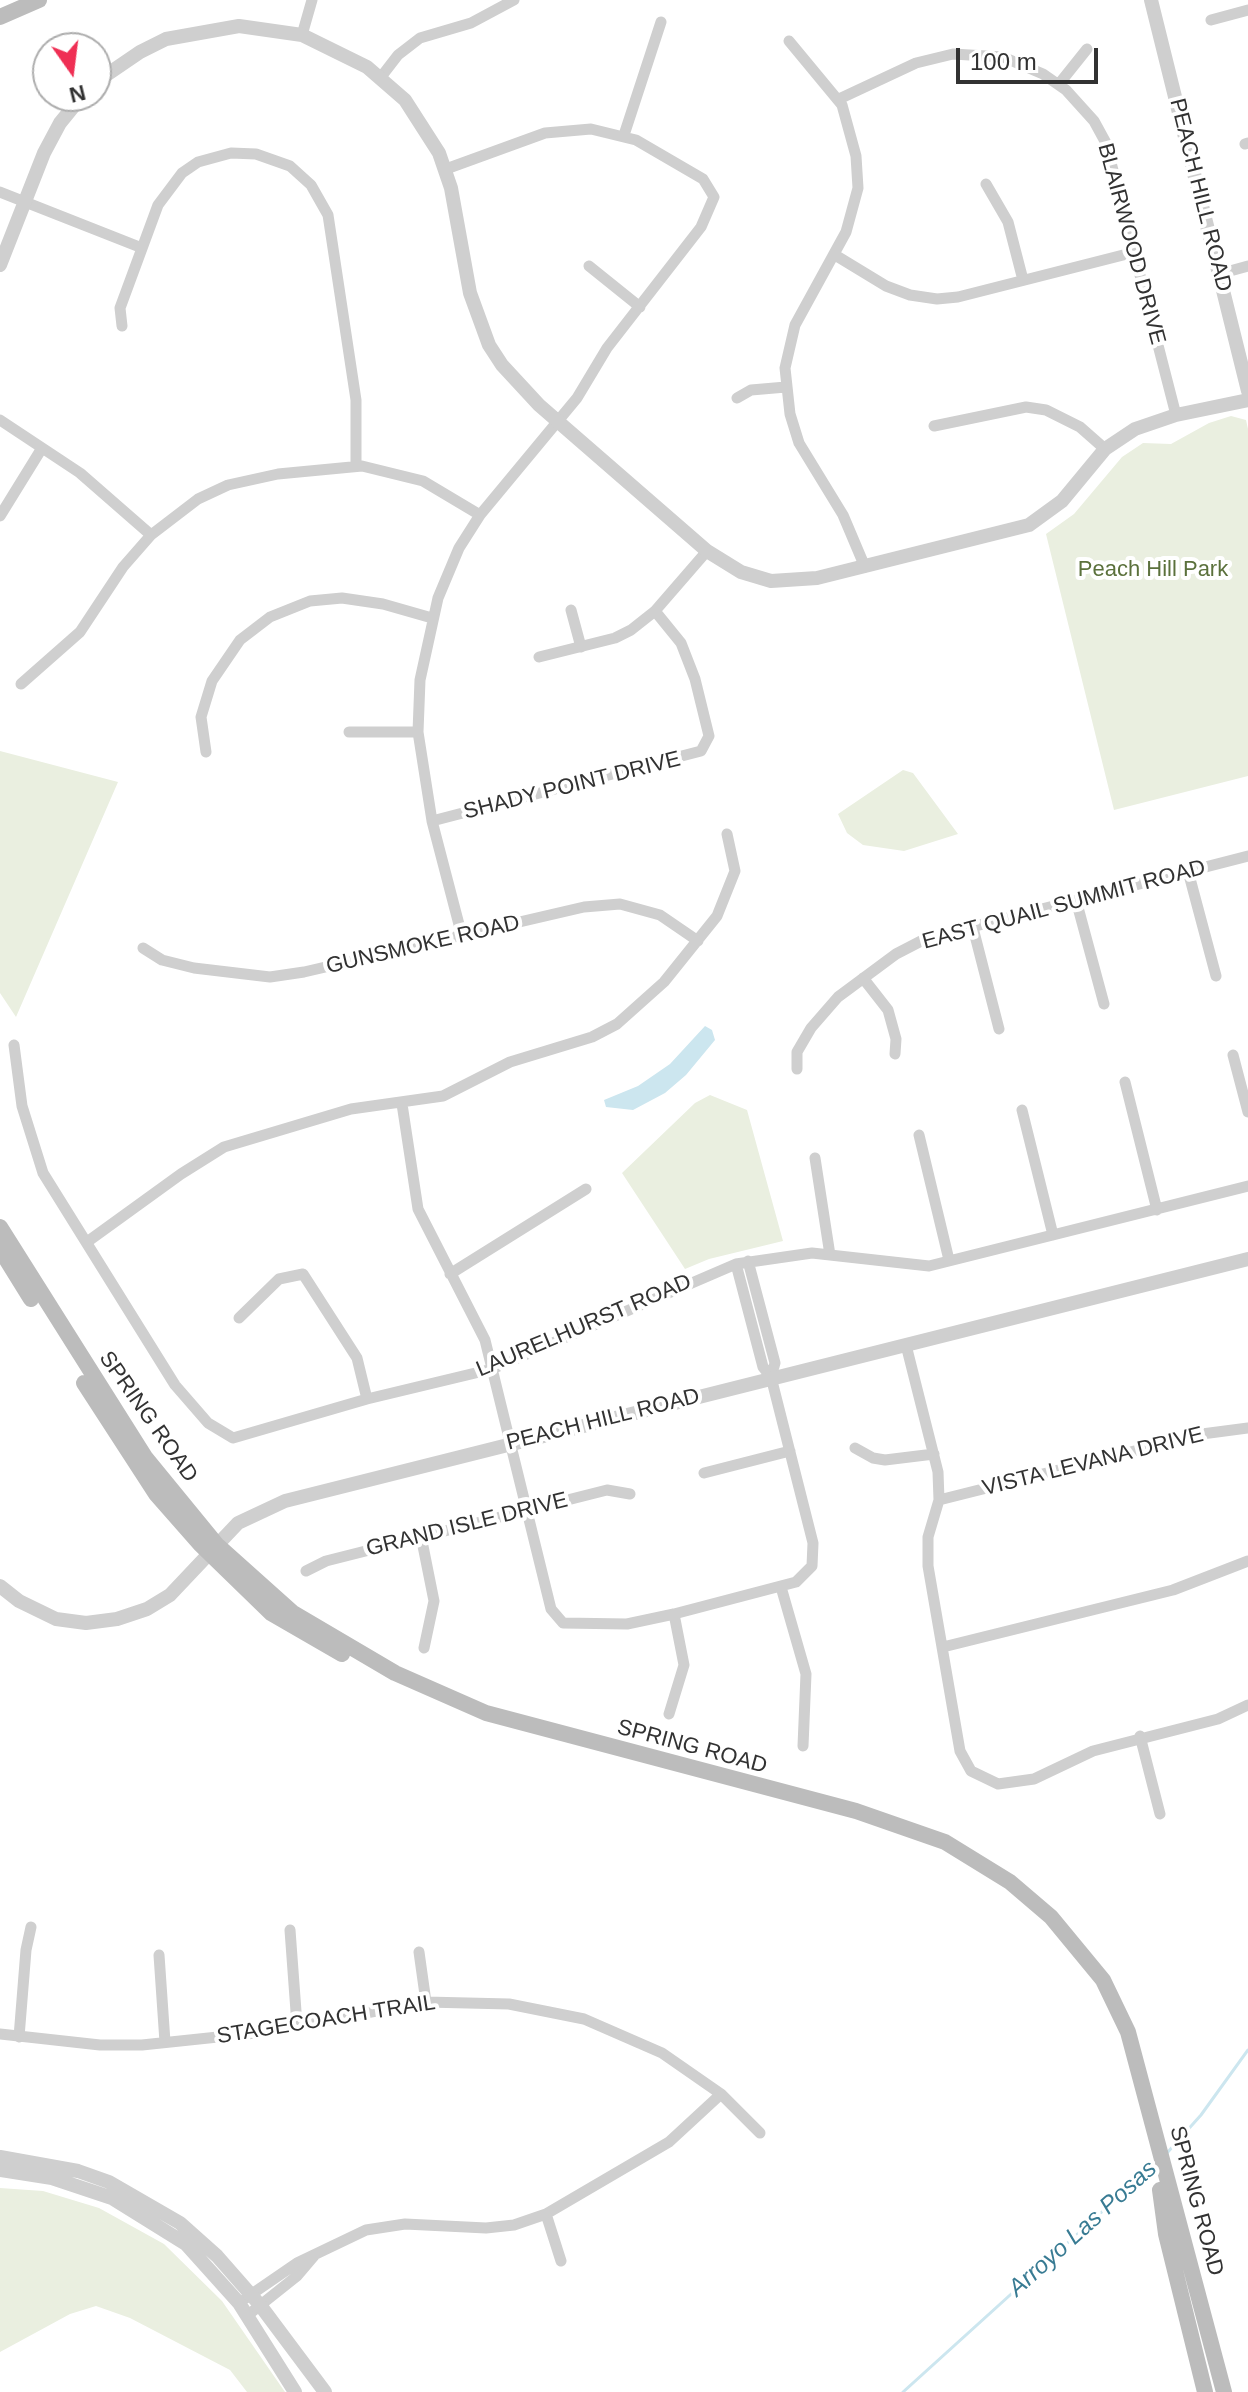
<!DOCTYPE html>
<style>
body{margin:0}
#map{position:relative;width:1248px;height:2392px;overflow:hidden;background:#fff;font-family:Arial,sans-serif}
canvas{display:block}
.north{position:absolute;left:32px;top:32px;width:80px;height:80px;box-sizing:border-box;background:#fff;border:2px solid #adadad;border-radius:50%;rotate:166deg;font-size:22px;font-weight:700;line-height:32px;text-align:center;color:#323232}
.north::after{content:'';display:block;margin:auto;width:28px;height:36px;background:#ef2f54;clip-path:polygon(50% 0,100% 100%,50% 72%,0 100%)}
.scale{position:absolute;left:956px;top:48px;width:142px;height:36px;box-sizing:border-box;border:4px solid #323232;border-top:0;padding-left:10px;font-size:24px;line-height:28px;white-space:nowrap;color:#323232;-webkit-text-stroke:6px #fff;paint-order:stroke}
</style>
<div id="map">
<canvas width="1248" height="2392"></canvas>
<div class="north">N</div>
<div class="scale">100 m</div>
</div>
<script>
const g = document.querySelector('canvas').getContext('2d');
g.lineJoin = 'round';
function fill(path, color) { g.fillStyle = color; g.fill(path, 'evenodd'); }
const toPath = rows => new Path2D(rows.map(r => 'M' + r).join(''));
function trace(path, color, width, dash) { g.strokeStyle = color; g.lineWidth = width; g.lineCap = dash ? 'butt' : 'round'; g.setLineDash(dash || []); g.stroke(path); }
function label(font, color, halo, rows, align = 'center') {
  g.font = font + ' Arial,sans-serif'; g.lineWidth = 8; g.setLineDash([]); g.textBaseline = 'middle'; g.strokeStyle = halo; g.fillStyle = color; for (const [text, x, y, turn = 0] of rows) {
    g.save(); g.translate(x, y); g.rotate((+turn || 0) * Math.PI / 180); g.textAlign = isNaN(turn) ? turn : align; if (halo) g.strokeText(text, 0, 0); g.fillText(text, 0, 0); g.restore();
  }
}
const green = toPath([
 [1231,416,1246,420,1248,429,1248,776,1114,810,1046,534,1074,514,1122,457,1143,443,1171,444,1209,423],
 [0,751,118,782,16,1017,0,993],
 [903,770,913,773,958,834,904,851,863,845,847,833,838,814],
 [710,1095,747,1110,783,1241,709,1259,685,1269,622,1173,695,1103],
 [0,2188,43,2191,99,2208,164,2244,222,2301,285,2392,247,2392,230,2370,130,2318,96,2306,70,2314,0,2352]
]);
const water = toPath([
 [705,1026,712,1030,715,1040,686,1075,665,1093,633,1110,606,1107,604,1100,638,1086,670,1064]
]);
const stream = toPath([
 [1167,2153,1201,2115,1248,2050],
 [903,2392,1158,2161]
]);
const minor = toPath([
 [1211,20,1248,10],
 [302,35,312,0],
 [789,41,842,105,856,156,858,188,846,232,795,325,785,368,790,414,799,443,843,515,865,567],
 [381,77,398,55,420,38,471,23,514,0],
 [1059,84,1087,49],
 [839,99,916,63,953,54,1003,57,1043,74,1066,90,1094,121,1106,143,1176,415],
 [624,135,661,22],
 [1245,144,1248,143],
 [446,169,545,133,591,129,636,140,703,179,714,197,701,227,607,348,577,398,480,515,459,548,438,598,420,680,418,732,432,821,462,936],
 [986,184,1008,222,1023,280],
 [0,192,142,248],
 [835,255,886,286,910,295,937,299,958,297,1135,252],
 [589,266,640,307],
 [1219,274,1248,266],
 [122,326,120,308,158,205,182,173,198,162,231,153,256,154,290,166,311,185,328,215,356,400,356,466],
 [737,398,751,390,786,387],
 [0,420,80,473,151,535],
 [934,426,1026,407,1046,410,1080,427,1105,449],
 [0,516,42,448],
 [571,610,581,647],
 [539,657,615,638,631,630,655,611,707,551],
 [21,684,80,632,123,567,151,535,198,499,228,485,278,474,362,466,423,481,480,515],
 [349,732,418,732],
 [206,752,201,717,212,681,240,640,270,617,310,601,342,598,383,604,432,618],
 [432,821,701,751,709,736,695,679,681,643,655,611],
 [1188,871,1216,976],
 [1076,900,1104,1004],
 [972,924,999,1029],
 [143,948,162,960,194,968,270,977,304,972,584,907,620,904,660,915,698,941],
 [863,978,888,1010,896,1039,895,1054],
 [14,1045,22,1106,43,1173,175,1385,208,1423,233,1438,367,1399,492,1369,736,1264,812,1253,929,1266,1248,1186],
 [1233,1055,1248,1112],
 [797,1069,797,1052,811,1028,838,997,896,954,925,939,1248,856],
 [1125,1082,1157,1210],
 [402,1104,418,1209,485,1340,551,1609,563,1623,627,1624,674,1614,796,1582,812,1566,813,1543,771,1377,763,1367,736,1264],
 [1022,1110,1053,1235],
 [919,1135,949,1260],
 [815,1158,830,1255],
 [87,1242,181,1174,224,1147,351,1109,443,1096,510,1062,592,1037,617,1024,664,982,717,916,735,871,727,834],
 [748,1261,775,1363,771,1377],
 [450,1274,586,1189],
 [239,1318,279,1279,303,1274,357,1358,367,1399],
 [906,1345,938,1472,939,1500,928,1537,928,1566,960,1751,971,1771,998,1784,1034,1779,1093,1751,1218,1719,1248,1705],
 [855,1448,873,1458,885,1460,934,1454],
 [704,1473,790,1451],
 [939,1500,1202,1434,1248,1428],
 [421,1536,434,1601,424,1648],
 [306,1571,326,1561,607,1490,630,1494],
 [781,1587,806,1674,803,1746],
 [943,1647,1173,1590,1248,1561],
 [669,1714,684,1665,674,1614],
 [1140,1736,1160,1814],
 [290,1930,297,2025],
 [419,1952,426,2002],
 [159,1955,165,2042],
 [0,2034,100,2045,142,2045,256,2033,426,2002,509,2004,584,2019,662,2053,721,2094,760,2133],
 [19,2037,26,1950,31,1927],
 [546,2214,561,2261],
 [246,2298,297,2263,366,2230,405,2224,486,2228,514,2225,546,2214,669,2142,721,2094],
 [248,2315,297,2276,314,2256]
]);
const tertiary = toPath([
 [1151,0,1248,391],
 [96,82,140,52,166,39,239,26,302,35,367,67,405,100,439,153,451,188,470,293,489,345,502,365,539,405,707,551,741,572,771,581,817,578,1029,525,1062,501,1105,449,1135,429,1176,415,1248,400],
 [0,265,44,153,60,123,82,96],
 [0,1586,19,1601,56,1619,86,1623,117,1619,147,1609,170,1595,238,1523,285,1501,1248,1259],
 [0,2157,78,2171,109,2182,180,2223,217,2256,260,2305,325,2392],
 [0,2170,52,2178,112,2198,186,2244,239,2303,295,2392]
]);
const secondary = toPath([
 [0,17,39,0],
 [0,1227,145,1457,217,1545,293,1613,395,1673,486,1713,856,1811,945,1842,1010,1882,1051,1917,1103,1980,1128,2032,1224,2392],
 [0,1249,31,1299],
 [84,1383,156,1494,200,1544,271,1613,342,1654],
 [1160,2190,1166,2234,1205,2392]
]);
const streetNames = [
 ["PEACH HILL ROAD",1200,195,76],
 ["BLAIRWOOD DRIVE",1131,244,75],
 ["SHADY POINT DRIVE",572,786,-14],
 ["EAST QUAIL SUMMIT ROAD",1064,905,-15],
 ["GUNSMOKE ROAD",423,945,-13],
 ["LAURELHURST ROAD",584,1326,-23],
 ["SPRING ROAD",148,1417,55],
 ["PEACH HILL ROAD",603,1420,-14],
 ["VISTA LEVANA DRIVE",1093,1462,-14],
 ["GRAND ISLE DRIVE",467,1525,-14],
 ["SPRING ROAD",692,1747,15],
 ["STAGECOACH TRAIL",326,2020,-9],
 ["SPRING ROAD",1196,2201,75]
];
const parkNames = [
 ["Peach Hill Park",1153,570]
];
const waterNames = [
 ["Arroyo Las Posas",1083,2229,-42]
];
fill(green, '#eaefe0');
fill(water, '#cce6ef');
trace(stream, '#cce6ef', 3);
trace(minor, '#cfcfcf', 11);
trace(tertiary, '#cfcfcf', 14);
trace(secondary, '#bcbcbc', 16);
label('22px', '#323232', '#fff', streetNames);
label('22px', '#5b713c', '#fff', parkNames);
label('italic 24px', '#387b93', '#fff', waterNames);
</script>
